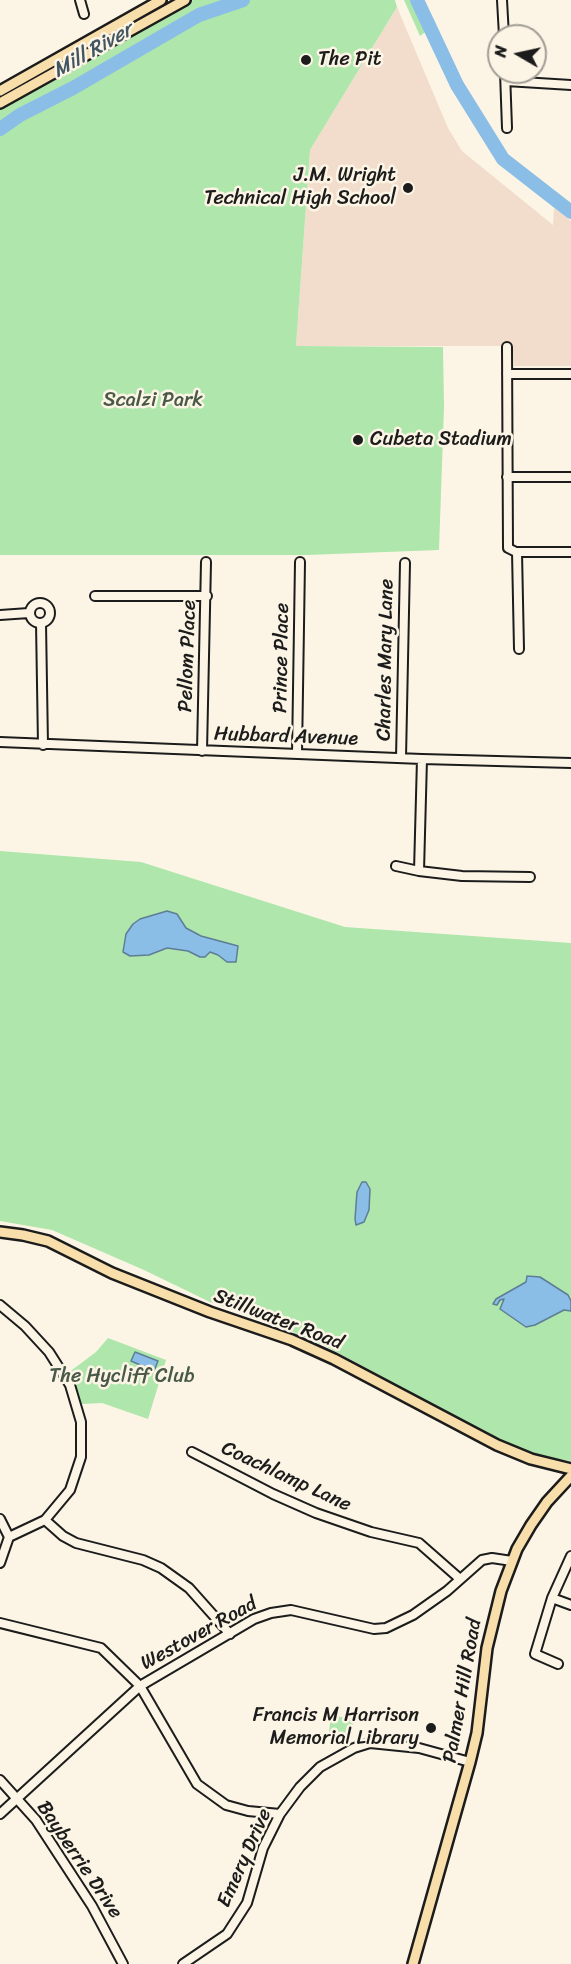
<!DOCTYPE html>
<style>
body{margin:0}
#map{position:relative;width:571px;height:1964px;overflow:hidden;background:#fcf5e5;font-family:Sriracha,sans-serif}
canvas{display:block}
.north{position:absolute;left:487px;top:24px;width:60px;height:60px;box-sizing:border-box;background:#fcf5e5;border:2px solid #a29e95;border-radius:50%;rotate:279deg;font-size:16px;font-weight:700;line-height:24px;text-align:center;color:#1c1c1c}
.north::after{content:'';display:block;margin:auto;width:21px;height:27px;background:#1c1c1c;clip-path:polygon(50% 0,100% 100%,50% 72%,0 100%)}
</style>
<div id="map">
<canvas width="571" height="1964"></canvas>
<div class="north">N</div>
</div>
<script>
const g = document.querySelector('canvas').getContext('2d');
g.lineJoin = 'round';
function fill(path, color) { g.fillStyle = color; g.fill(path, 'evenodd'); }
const toPath = rows => new Path2D(rows.map(r => 'M' + r).join(''));
function trace(path, color, width, dash) { g.strokeStyle = color; g.lineWidth = width; g.lineCap = dash ? 'butt' : 'round'; g.setLineDash(dash || []); g.stroke(path); }
function label(font, color, halo, rows, align = 'center') {
  g.font = font + ' Sriracha,sans-serif'; g.lineWidth = 5; g.setLineDash([]); g.textBaseline = 'middle'; g.strokeStyle = halo; g.fillStyle = color; for (const [text, x, y, turn = 0] of rows) {
    g.save(); g.translate(x, y); g.rotate((+turn || 0) * Math.PI / 180); g.textAlign = isNaN(turn) ? turn : align; if (halo) g.strokeText(text, 0, 0); g.fillText(text, 0, 0); g.restore();
  }
}
const built = toPath([
 [397,7,448,128,462,151,553,225,554,208,571,221,571,366,514,366,513,346,296,346,310,150]
]);
const green = toPath([
 [193,0,395,0,397,7,310,150,296,346,443,347,444,407,439,550,307,555,0,555,0,107],
 [404,0,423,0,436,24,420,36],
 [0,851,141,862,345,927,571,943,571,1461,540,1456,518,1450,329,1348,275,1324,210,1302,144,1270,52,1230,0,1221],
 [108,1338,166,1360,148,1419,102,1403,82,1404,68,1373,96,1352],
 [331,1716,354,1718,351,1735,329,1732]
]);
const water = toPath([
 [167,911,177,914,186,928,201,936,238,946,236,962,227,962,218,955,210,952,205,957,200,957,188,951,167,948,149,955,130,956,123,952,126,934,133,924,140,919,167,911],
 [362,1182,366,1182,370,1189,369,1210,364,1222,356,1225,355,1219,357,1192,362,1182],
 [527,1276,540,1277,568,1295,571,1301,571,1311,564,1310,535,1325,526,1327,500,1309,504,1299,500,1300,497,1305,493,1304,496,1299,526,1282,527,1276],
 [135,1352,158,1361,154,1371,131,1361,135,1352]
]);
const river = toPath([
 [417,0,457,85,503,159,571,212],
 [0,129,20,115,73,88,199,15,243,0]
]);
const minor = toPath([
 [80,0,84,14],
 [502,0,504,36],
 [505,72,507,128],
 [506,81,571,85],
 [507,347,508,548,516,552,571,552],
 [507,374,571,374],
 [507,477,571,477],
 [517,552,519,649],
 [95,596,207,596],
 '30 613a10 10 0 1 1 20 0a10 10 0 1 1-20 0Z',
 [0,615,29,613],
 [41,623,43,745],
 [0,742,422,759,571,763],
 [202,751,206,562],
 [297,754,300,562],
 [401,758,405,563],
 [396,866,419,871,422,759],
 [419,871,462,876,530,877],
 [0,1305,25,1326,49,1352,70,1385,81,1422,81,1457,70,1490,45,1520,9,1537,0,1563],
 [192,1452,273,1494,316,1513,371,1532,419,1543,460,1579],
 [0,1519,9,1537],
 [45,1520,63,1536,76,1543,143,1560,161,1568,189,1588,230,1634],
 [552,1598,571,1605],
 [0,1623,101,1648,140,1686,197,1784,226,1805,248,1811,280,1814],
 [558,1664,535,1654,552,1598,571,1556],
 [0,1780,36,1820,92,1906,123,1964],
 [0,1814,140,1686,254,1619,271,1613,291,1610,374,1629,386,1628,413,1615,447,1591,482,1560,492,1558,512,1561],
 [183,1964,227,1934,247,1903,263,1848,280,1814,300,1787,320,1767,354,1748,370,1743,419,1748,470,1762]
]);
const major = toPath([
 [0,91,161,0],
 [0,103,185,0],
 [0,1232,23,1235,48,1241,112,1273,210,1312,292,1340,334,1359,497,1445,531,1459,571,1469],
 [413,1964,470,1762,477,1733,487,1648,501,1591,517,1549,531,1525,547,1502,571,1476]
]);
const markers = [
 [306,60,6,"#1c1c1c"],
 [408,188,6,"#1c1c1c"],
 [358,440,6,"#1c1c1c"],
 [431,1728,6,"#1c1c1c"]
];
const poiNames = [
 ["The Pit",318,60],
 ["J.M. Wright",396,176,"right"],
 ["Technical High School",396,199,"right"],
 ["Cubeta Stadium",370,440],
 ["Francis M Harrison",419,1716,"right"],
 ["Memorial Library",419,1739,"right"]
];
const parkNames = [
 ["Scalzi Park",153,401],
 ["The Hycliff Club",122,1377]
];
const streetNames = [
 ["Pellom Place",188,656,-88],
 ["Prince Place",282,658,-89],
 ["Charles Mary Lane",386,660,-89],
 ["Hubbard Avenue",286,737,2],
 ["Stillwater Road",278,1320,21],
 ["Coachlamp Lane",286,1477,25],
 ["Westover Road",199,1634,-29],
 ["Palmer Hill Road",463,1691,-80],
 ["Emery Drive",245,1858,-66],
 ["Bayberrie Drive",79,1860,56]
];
const waterNames = [
 ["Mill River",93,51,-30]
];
fill(built, '#f2ddcc');
fill(green, '#aee6ab');
fill(water, '#8abee7');
trace(water, '#5e7d96', 1.5);
trace(river, '#8abee7', 14);
trace(minor, '#1c1c1c', 12);
trace(major, '#1c1c1c', 14);
trace(minor, '#fcf5e5', 8);
trace(major, '#f8deab', 9);
for (const [x, y, r, color] of markers) { const dot = new Path2D(); dot.arc(x, y, r, 0, 2 * Math.PI); g.fillStyle = color; g.fill(dot); trace(dot, '#fcf5e5', 2); }
label('20px', '#1c1c1c', '#fcf5e5', poiNames, 'left');
label('20px', '#485947', '#fcf5e5', parkNames);
label('20px', '#1c1c1c', '#fcf5e5', streetNames);
label('italic 21px', '#425563', '#fcf5e5', waterNames);
</script>
